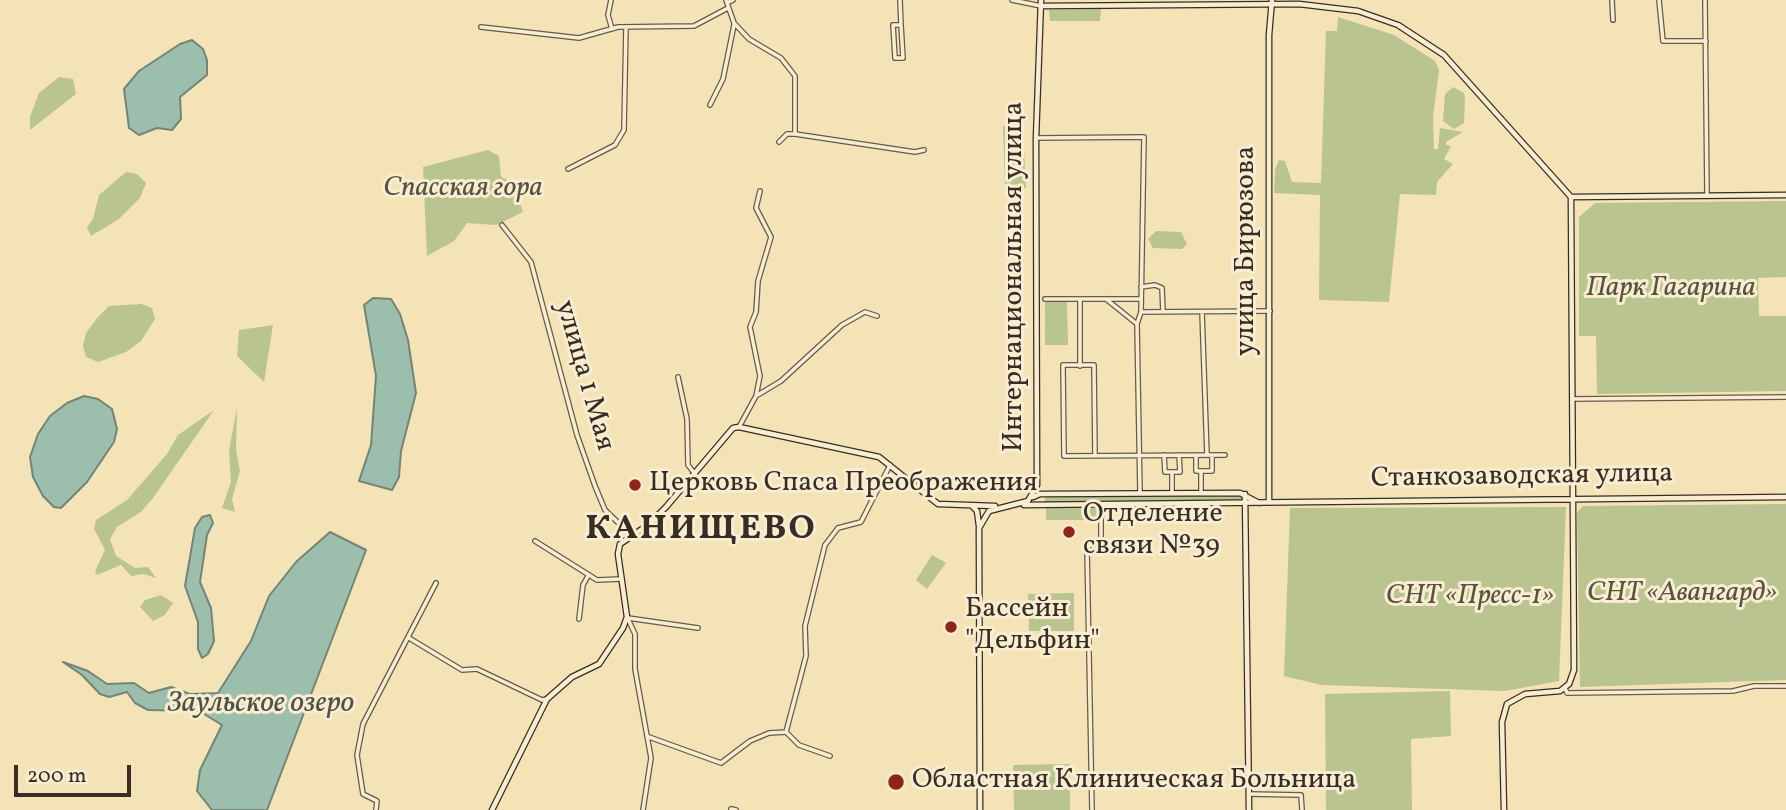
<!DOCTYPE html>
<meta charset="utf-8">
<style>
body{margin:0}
#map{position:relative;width:1786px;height:810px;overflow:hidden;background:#f4e3b7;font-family:Vollkorn,serif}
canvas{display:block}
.scale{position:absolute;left:14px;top:765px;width:117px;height:32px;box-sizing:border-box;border:4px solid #372d25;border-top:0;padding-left:9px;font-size:21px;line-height:24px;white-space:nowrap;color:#372d25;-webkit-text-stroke:5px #f8edd0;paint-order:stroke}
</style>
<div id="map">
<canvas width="1786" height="810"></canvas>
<div class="scale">200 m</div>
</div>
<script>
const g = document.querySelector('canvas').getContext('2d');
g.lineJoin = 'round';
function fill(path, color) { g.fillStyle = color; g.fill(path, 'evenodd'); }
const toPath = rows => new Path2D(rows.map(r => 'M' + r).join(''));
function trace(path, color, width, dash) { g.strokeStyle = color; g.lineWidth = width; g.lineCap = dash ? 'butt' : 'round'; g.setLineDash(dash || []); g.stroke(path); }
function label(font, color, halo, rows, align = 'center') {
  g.font = font + ' Vollkorn,serif'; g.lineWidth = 6; g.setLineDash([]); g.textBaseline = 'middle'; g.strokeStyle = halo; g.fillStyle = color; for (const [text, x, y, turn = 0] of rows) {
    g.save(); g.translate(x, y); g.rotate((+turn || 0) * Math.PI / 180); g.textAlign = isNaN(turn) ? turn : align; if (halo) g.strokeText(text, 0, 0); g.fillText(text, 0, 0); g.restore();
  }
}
const green = toPath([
 [1101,9,1100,21,1050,21,1049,10],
 [1338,17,1394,35,1435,61,1439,70,1433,117,1434,149,1438,149,1440,128,1463,132,1446,142,1446,145,1451,146,1444,159,1453,164,1437,182,1436,195,1400,194,1389,302,1319,300,1320,195,1274,193,1275,170,1279,160,1285,161,1292,182,1321,183,1326,31,1337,31],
 [59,77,73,79,76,94,30,130,30,117,39,93],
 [1453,87,1464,93,1465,99,1464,123,1454,129,1443,121,1445,94],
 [1003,126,1023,131,1026,188,1005,188],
 [488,150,499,156,501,177,514,183,523,212,496,225,467,223,454,241,427,256,423,167],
 [126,172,137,174,146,183,140,198,119,219,91,236,87,227,93,219,99,195],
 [1786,201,1786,277,1758,278,1759,316,1786,316,1786,391,1597,394,1596,336,1579,336,1579,217,1595,203],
 [1156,231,1181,232,1187,244,1182,249,1153,248,1148,239],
 [1045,301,1067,301,1068,345,1045,345],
 [141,304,152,308,155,319,141,341,126,352,98,362,86,357,83,346,86,333,98,317,109,306],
 [273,325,264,382,237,356,239,330],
 [237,407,236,450,240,471,232,499,235,512,222,508,231,482,229,451],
 [214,410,153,498,141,512,117,527,110,539,116,556,135,568,148,567,156,578,143,574,131,576,121,565,97,575,95,571,105,550,94,529,96,520,127,500,167,454,178,435],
 [1244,495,1244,501,1045,503,1045,496],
 [1786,504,1786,680,1580,687,1577,512,1583,506],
 [1566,507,1559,681,1505,691,1322,685,1284,676,1290,508],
 [1046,508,1099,508,1099,520,1046,520],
 [932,555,946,563,927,589,916,580],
 [1074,593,1074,631,1029,631,1028,594],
 [161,595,173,603,165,615,153,621,140,607,145,600],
 [1450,691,1451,736,1411,739,1412,810,1326,810,1325,694],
 [1070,764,1070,810,1014,810,1013,765]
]);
const water = toPath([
 [192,40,203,49,207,60,207,75,180,97,181,119,172,130,157,128,139,135,129,128,124,89,139,71,180,44,192,40],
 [373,298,391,299,400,314,408,340,416,393,401,451,399,477,392,490,359,481,371,445,376,376,364,305,373,298],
 [84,396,98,399,112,409,117,429,114,442,87,482,61,508,54,507,43,496,33,477,30,457,38,434,50,416,67,403,84,396],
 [210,515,213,523,207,535,200,582,211,608,214,641,208,654,202,658,198,649,198,622,185,586,195,528,202,517,210,515],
 [330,532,366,550,267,810,212,810,197,791,200,770,222,725,199,711,148,710,135,703,127,692,109,697,100,694,82,675,63,662,88,671,107,684,134,683,149,693,171,687,190,694,218,693,251,641,269,596,296,562,330,532]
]);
const street = toPath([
 [611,0,608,15,612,29],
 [726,0,734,23,749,39,781,58,795,76,795,134],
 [900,0,901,25,903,58,895,58,893,25,901,25],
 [1012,0,1041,6],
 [1612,0,1613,20],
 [1659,0,1663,41,1706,41],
 [1705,0,1707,195],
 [727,3,733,0],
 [481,27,579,38,618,27,694,26,728,8],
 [710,105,723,79,734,25],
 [1036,138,1144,137,1141,312,1137,324,1140,493],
 [779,142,787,134,795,134,915,152,924,150],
 [568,169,615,145,624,130,626,27],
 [502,225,531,262,577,435,595,486,605,510,631,535],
 [1141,287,1155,285,1162,288,1163,312],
 [1045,299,1141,299],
 [1080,299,1080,366],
 [1106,299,1137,324],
 [1141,312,1270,311],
 [1202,312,1207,455],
 [678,377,687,419,688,465,695,474],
 [756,396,760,376,750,327,756,312,758,281,771,237,756,208,760,191],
 [1572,399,1786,397],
 [739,427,756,396,781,381,842,325,865,312,877,316],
 [1164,455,1165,472,1172,472],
 [1196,455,1196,471,1201,471],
 [1095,456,1094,365,1063,365,1064,456,1225,455],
 [1172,493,1172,472,1180,472,1179,455],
 [1201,493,1201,471,1212,471,1212,455],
 [535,541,597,580,621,579],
 [627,617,635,634,635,669,651,758,643,810],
 [628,618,698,628],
 [579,619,583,585,588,576],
 [409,638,462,670,477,669,542,700,547,699],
 [1565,688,1567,693,1733,691,1754,686,1786,686],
 [786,732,806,656,805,626,825,545,838,528,861,522,890,465],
 [649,737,721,763,750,741,769,733,786,732,799,745,830,756],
 [1249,794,1301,795,1302,810],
 [731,809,736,810],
 [376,810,377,801,363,794,357,755,363,724,436,583],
 [1092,810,1087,550,1101,550,1101,505]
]);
const secondary = toPath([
 [1041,6,1299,4,1358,11,1398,25,1444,55,1571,197,1786,195],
 [1245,494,1249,810],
 [1033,497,1040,494,1240,493,1259,503],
 [1269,502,1269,35,1272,0],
 [1024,505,1786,497],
 [972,506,977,511,979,526],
 [492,810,547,699,572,677,599,664,623,628,627,617,618,554,620,544,648,525,666,507,733,428,739,427,879,457,938,504,995,506],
 [980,810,979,528,989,511,1028,501,1037,485,1036,138,1041,0],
 [1504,810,1502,722,1507,704,1525,694,1560,691,1569,684,1574,670,1571,197]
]);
const markers = [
 [635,485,7,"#8f2418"],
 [1069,532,7,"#8f2418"],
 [951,627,7,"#8f2418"],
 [896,782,9,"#8f2418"]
];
const parkNames = [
 ["Спасская гора",463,190],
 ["Парк Гагарина",1671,290],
 ["СНТ «Авангард»",1682,595],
 ["СНТ «Пресс-1»",1470,598]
];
const streetNames = [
 ["улица Бирюзова",1248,251,-90],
 ["Интернациональная улица",1016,277,-90],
 ["улица 1 Мая",583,376,74],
 ["Станкозаводская улица",1522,478,-1]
];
const poiNames = [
 ["Церковь Спаса Преображения",649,485],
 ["Отделение",1083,516],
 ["связи №39",1083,548],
 ["Бассейн",965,611],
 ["\"Дельфин\"",965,643],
 ["Областная Клиническая Больница",912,782]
];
const waterNames = [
 ["Заульское озеро",261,705]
];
const districtNames = [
 ["КАНИЩЕВО",701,532]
];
fill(green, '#b9c490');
fill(water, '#9cbead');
trace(water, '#748477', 2);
trace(street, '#665a4a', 6);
trace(secondary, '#372d25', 7);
trace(street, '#f8edd0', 3.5);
trace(secondary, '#f8edd0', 4.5);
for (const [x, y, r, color] of markers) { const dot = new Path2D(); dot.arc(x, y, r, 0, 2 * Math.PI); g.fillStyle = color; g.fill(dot); trace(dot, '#f8edd0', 2.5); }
label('italic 28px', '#585340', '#f8edd0', parkNames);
label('28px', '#372d25', '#f8edd0', streetNames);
label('28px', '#372d25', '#f8edd0', poiNames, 'left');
label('italic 30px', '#505147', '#f8edd0', waterNames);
g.letterSpacing = '2px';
label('bold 35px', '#372d25', '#f8edd0', districtNames);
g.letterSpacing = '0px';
</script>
